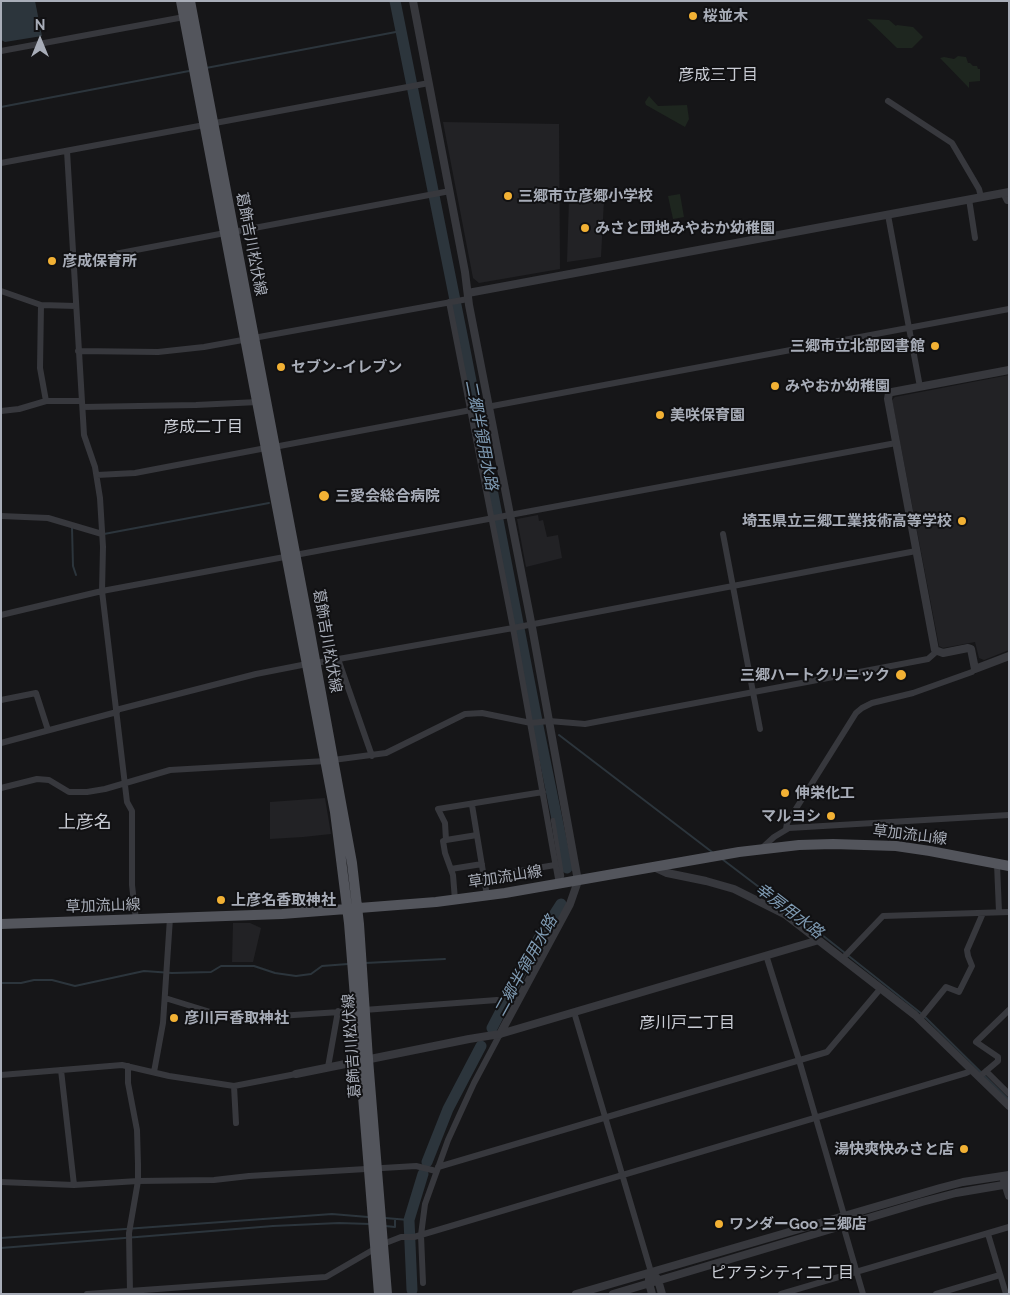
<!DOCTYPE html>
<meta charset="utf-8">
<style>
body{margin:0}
#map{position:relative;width:1010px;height:1295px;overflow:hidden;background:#161618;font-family:Raleway,sans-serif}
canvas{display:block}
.frame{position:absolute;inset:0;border:2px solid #a8adb8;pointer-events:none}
.north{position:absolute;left:15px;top:15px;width:50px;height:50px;-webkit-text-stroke:4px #111113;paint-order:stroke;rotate:0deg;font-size:14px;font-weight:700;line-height:20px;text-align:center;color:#a8adb8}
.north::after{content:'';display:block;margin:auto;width:18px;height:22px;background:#a8adb8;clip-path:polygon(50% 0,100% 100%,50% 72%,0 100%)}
</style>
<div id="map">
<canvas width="1010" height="1295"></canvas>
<div class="frame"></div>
<div class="north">N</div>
</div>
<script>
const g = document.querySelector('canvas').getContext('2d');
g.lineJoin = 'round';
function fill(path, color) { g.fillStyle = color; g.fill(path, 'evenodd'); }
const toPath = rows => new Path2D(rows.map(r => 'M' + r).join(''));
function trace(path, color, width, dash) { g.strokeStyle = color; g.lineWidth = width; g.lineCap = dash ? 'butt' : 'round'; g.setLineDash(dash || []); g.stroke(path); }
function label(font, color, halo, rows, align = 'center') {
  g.font = font + ' Raleway,"Noto Sans JP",sans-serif'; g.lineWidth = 4; g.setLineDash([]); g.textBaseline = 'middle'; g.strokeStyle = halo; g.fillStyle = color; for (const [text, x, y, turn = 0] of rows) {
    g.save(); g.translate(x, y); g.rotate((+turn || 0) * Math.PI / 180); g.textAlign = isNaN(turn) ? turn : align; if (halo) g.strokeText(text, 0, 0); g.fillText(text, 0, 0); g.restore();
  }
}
const built = toPath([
 [443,122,559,124,560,269,479,283,473,278],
 [569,199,604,200,601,257,567,262],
 [1009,375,1009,650,984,660,979,658,975,642,943,648,939,646,892,400,895,397],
 [538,515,539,521,543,520,547,537,558,535,562,558,526,567,517,519],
 [325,798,331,834,303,837,270,839,270,802],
 [233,923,250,923,261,928,253,962,232,962]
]);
const green = toPath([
 [867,19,889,20,896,26,897,25,913,27,923,37,912,48,897,48],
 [958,56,966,57,968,63,970,63,973,66,977,66,978,69,980,69,980,81,969,82,969,88,940,58,944,57,954,59],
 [649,96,658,106,687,105,689,119,685,127,646,105,645,102],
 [680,194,684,217,673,219,668,196]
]);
const water = toPath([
 [1,1,35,1,42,36,5,42,1,40]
]);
const stream = toPath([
 [206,68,401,31],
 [1,107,189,71],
 [72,528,73,566,76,575],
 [104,534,269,503],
 [559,735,712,852],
 [722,859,826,938,922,1014],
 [365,963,445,959],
 [1,983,21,983,34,980,52,980,75,986,144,971,172,973,211,972,221,966,254,966,275,973,296,976,311,974,322,966,348,964],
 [925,1017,1009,1100],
 [385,1218,409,1220],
 [385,1226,395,1227,395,1219],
 [1,1238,332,1214,368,1217],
 [1,1248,273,1226,339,1223,370,1224],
 [412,1290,412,1294]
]);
const river = toPath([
 [395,1,464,345,538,726,567,868],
 [492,1028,536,943,561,904],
 [427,1162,448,1109,481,1046],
 [412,1290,409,1220,423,1174]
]);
const pedestrian = toPath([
 [553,820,562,876]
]);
const minor = toPath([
 [1,51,184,17],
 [888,101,952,143,979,189,981,197],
 [67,151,84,435,95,467,100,498,103,547,102,591,127,802,132,811,132,885,136,920],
 [1,163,429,83],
 [1003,193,1007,201,1009,201],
 [969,199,975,238],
 [888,215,920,387],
 [233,232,450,191],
 [73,262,225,233],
 [1,291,41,305,76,306],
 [449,302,513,628,559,884],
 [41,305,40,368,46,401],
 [78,351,158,352,204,347,468,299],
 [83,407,196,405,258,402],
 [1,411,19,409,46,401,82,401],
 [274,447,1009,309],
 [97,475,135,473,266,448],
 [1,516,48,518,102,534],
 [723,534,760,729],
 [1,615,102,591,896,443],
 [338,659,372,756],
 [316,663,513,628,916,551],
 [1,700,36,693,48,730],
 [116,710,256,674,307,664],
 [1,743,117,712],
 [333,760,386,753,465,714,482,713,531,723,549,721,585,724,928,659,937,651],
 [1,788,37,779,49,780,69,792,87,792,105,789,170,770,326,761],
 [472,805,487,896],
 [786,829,787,823,856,713,862,708,872,703,913,693,972,672,975,669],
 [446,840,477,835],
 [761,849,774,837,789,828,1009,815],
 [997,864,999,912],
 [451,869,482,864],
 [484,877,555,865],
 [455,900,453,875,445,853,443,841,446,840,445,823,438,809,543,792],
 [766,955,799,1060,844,1215],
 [843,958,883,916,1009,912],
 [165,998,233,1019,355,1011],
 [364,1010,497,1000],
 [574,1012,651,1272],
 [920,1019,946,987,959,992,972,966,968,956,967,950,983,913],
 [128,1066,128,1083,137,1130,138,1164,138,1181,129,1233,130,1293],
 [328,1067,338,1011],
 [61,1070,74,1185],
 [986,1071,1009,1094],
 [154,1072,163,1023,170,918],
 [1,1075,122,1065,169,1076,234,1086,296,1074],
 [979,1077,998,1061,998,1057,976,1042,1009,1010],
 [234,1086,236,1123],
 [438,1167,827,1052,881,988],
 [1,1182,74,1185,138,1181,214,1180,249,1176,416,1166,436,1171],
 [843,1225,863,1294],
 [988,1234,1006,1294],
 [423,1283,421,1235,425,1204,448,1140,474,1083,500,1034],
 [87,1294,326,1277,383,1244,401,1237,414,1237,966,1073,972,1070],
 [781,1294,1009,1227],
 [936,1294,1000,1275]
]);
const tertiary = toPath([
 [413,1,465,272,469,305,532,627,578,881,570,904,500,1034],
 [468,293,1009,192],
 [1009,370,892,392,889,393,888,399,935,650,943,653,968,648,971,649,975,669,1009,656],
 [654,867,667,873,706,881,734,889,786,915,915,1015,1009,1106],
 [296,1074,469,1039,500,1034,819,940],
 [1004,1180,1009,1196],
 [656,1277,658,1280,662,1294],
 [649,1279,649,1283,652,1294],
 [576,1294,940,1188,963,1182,1009,1175],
 [613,1294,922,1202,956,1193,1009,1184]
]);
const primary = toPath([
 [181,1,335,812,349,923,379,1294],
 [190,1,306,611,352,863,359,924,368,1059,387,1294],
 [1,924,282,914,436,902,505,893,739,852,799,845,833,844,896,846,930,851,1009,866]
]);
const markers = [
 [693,16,5,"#f2b134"],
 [508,196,5,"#f2b134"],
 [585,228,5,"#f2b134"],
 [52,261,5,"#f2b134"],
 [935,346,5,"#f2b134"],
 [281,367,5,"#f2b134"],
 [775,386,5,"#f2b134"],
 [660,415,5,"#f2b134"],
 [324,496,6,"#f2b134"],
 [962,521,5,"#f2b134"],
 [901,675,6,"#f2b134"],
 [785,793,5,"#f2b134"],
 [831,816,5,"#f2b134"],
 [221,900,5,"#f2b134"],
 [174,1018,5,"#f2b134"],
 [964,1149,5,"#f2b134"],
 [719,1224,5,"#f2b134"]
];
const poiNames = [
 ["桜並木",703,16],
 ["三郷市立彦郷小学校",518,196],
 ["みさと団地みやおか幼稚園",595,228],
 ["彦成保育所",62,261],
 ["三郷市立北部図書館",925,346,"right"],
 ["セブン-イレブン",291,367],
 ["みやおか幼稚園",785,386],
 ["美咲保育園",670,415],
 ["三愛会総合病院",335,496],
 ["埼玉県立三郷工業技術高等学校",952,521,"right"],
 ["三郷ハートクリニック",890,675,"right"],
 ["伸栄化工",795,793],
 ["マルヨシ",821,816,"right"],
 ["上彦名香取神社",231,900],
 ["彦川戸香取神社",184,1018],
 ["湯快爽快みさと店",954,1149,"right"],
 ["ワンダーGoo 三郷店",729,1224]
];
const streetNames = [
 ["葛飾吉川松伏線",251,244,79],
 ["葛飾吉川松伏線",327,641,80],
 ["草加流山線",910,835,7],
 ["草加流山線",505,877,-9],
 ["草加流山線",103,906,-2],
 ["葛飾吉川松伏線",352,1046,-94]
];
const neighbourhoodNames = [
 ["彦成三丁目",718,75],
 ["彦成二丁目",203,427],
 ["彦川戸二丁目",687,1023],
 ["ピアラシティ二丁目",782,1273]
];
const waterNames = [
 ["二郷半領用水路",481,435,79],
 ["幸房用水路",789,911,37],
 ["二郷半領用水路",526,966,-61]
];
const quarterNames = [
 ["上彦名",85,823]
];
fill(built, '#222225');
fill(green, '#1e261f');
fill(water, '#2c353c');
trace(stream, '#2c353c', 2);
trace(river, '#2c353c', 11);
trace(pedestrian, '#37383d', 4.5);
trace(minor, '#37383d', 6);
trace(tertiary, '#37383d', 8);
trace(primary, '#53555c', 10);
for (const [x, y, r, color] of markers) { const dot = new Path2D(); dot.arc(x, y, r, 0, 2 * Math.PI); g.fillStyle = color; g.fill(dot); trace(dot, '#111113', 2); }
label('bold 15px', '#a8adb8', '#111113', poiNames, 'left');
label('15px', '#a8adb8', '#111113', streetNames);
label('16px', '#c9ccd4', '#111113', neighbourhoodNames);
label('italic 16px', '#7f9bb3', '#111113', waterNames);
label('18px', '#c9ccd4', '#111113', quarterNames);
</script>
